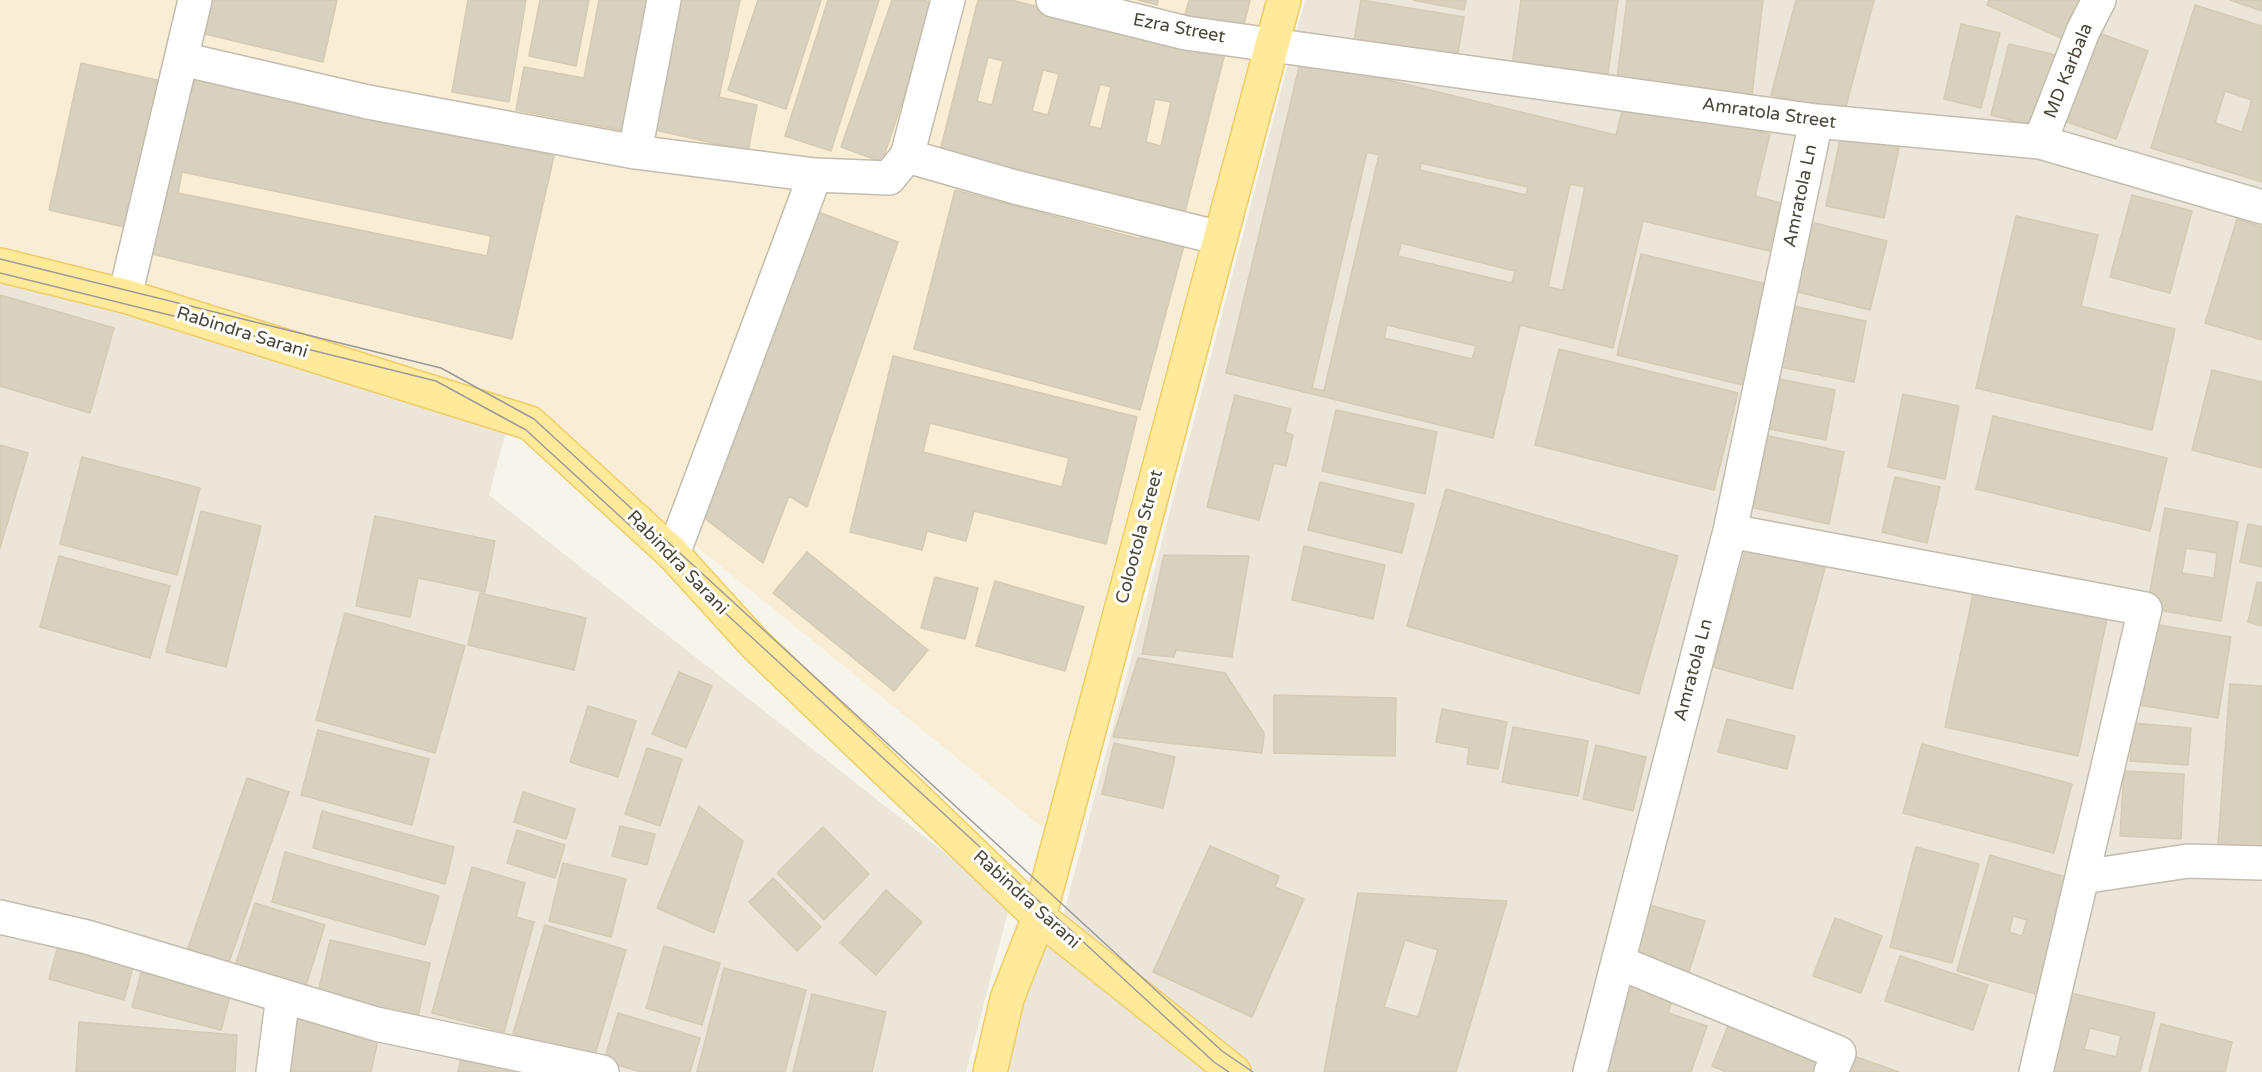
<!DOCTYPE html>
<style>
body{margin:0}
canvas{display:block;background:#f7f4eb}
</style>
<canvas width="2262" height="1072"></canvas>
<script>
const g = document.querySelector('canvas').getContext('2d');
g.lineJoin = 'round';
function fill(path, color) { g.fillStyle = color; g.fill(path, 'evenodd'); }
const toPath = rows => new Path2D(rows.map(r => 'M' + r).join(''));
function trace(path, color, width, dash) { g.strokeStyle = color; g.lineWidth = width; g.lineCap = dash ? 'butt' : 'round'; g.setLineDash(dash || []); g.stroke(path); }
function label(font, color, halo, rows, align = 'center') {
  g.font = font + ' "Varela Round",sans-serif'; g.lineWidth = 6; g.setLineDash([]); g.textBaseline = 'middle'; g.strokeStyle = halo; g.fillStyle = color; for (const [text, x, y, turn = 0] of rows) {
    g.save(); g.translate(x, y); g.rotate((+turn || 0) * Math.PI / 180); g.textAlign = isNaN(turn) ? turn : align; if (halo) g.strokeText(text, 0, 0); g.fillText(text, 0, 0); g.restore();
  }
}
const residential = toPath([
 [1305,0,2262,0,2262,1072,1229,1072,1062,920],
 [0,281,510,416,489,495,1010,904,966,1072,0,1072],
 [1029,932,1223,1072,993,1072]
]);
const commercial = toPath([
 [0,0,1265,0,1043,828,562,437,0,269]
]);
const building = toPath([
 [199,0,337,0,323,62,192,31,199,0],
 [468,0,526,0,509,102,452,92,468,0],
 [540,0,589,0,576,66,529,56,540,0],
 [599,0,656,0,631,132,516,110,524,67,584,78,599,0],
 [674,0,740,0,719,97,757,105,748,151,646,128,674,0],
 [758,0,821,0,786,109,728,90,758,0],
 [828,0,879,0,831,151,785,136,828,0],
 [892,0,924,0,935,4,882,162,841,147,892,0],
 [978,0,1011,0,1225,53,1182,224,937,163,978,0],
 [988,57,1003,61,992,105,977,101,988,57],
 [1043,70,1059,74,1048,115,1032,111,1043,70],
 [1100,84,1111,87,1101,129,1089,126,1100,84],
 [1155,99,1171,102,1161,146,1146,142,1155,99],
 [1138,0,1158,0,1157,5,1138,0],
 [1189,0,1250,0,1243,29,1185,15,1189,0],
 [1361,0,1464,17,1456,65,1353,47,1361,0],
 [1413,0,1466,0,1464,10,1413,0],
 [1521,0,1618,0,1607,81,1512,67,1521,0],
 [1627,0,1763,0,1752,95,1617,79,1627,0],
 [1796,0,1874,0,1844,114,1771,95,1796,0],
 [1989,0,2088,0,2070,42,1987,5,1989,0],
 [2230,0,2262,0,2262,11,2230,0],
 [2195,5,2262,26,2262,182,2151,148,2195,5],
 [2225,91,2252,100,2242,132,2215,123,2225,91],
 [1961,24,2000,33,1981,108,1944,99,1961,24],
 [2091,30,2148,51,2116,139,2059,119,2091,30],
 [2009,44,2056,55,2038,127,1991,115,2009,44],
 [1301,59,1616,135,1625,99,1770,134,1755,196,1781,203,1769,251,1643,221,1613,348,1520,325,1493,438,1226,373,1301,59],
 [1367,152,1379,155,1324,391,1312,388,1367,152],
 [1421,163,1528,187,1526,195,1420,170,1421,163],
 [1570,184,1585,187,1563,290,1548,287,1570,184],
 [1401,243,1515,271,1512,283,1398,256,1401,243],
 [1387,325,1476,346,1472,359,1384,338,1387,325],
 [81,63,166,82,133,229,49,210,81,63],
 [185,69,554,156,512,339,143,252,185,69],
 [182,172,491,236,487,256,178,193,182,172],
 [1842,130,1900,143,1884,218,1826,206,1842,130],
 [955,190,1140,239,1144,223,1187,234,1140,410,914,349,955,190],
 [2132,195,2192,211,2170,293,2110,277,2132,195],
 [813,210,898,242,807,507,789,496,763,563,699,514,813,210],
 [2016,216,2098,235,2081,306,2175,329,2152,430,1976,388,2016,216],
 [2237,219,2262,227,2262,340,2205,323,2237,219],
 [1811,222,1887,241,1870,310,1794,291,1811,222],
 [1641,254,1767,284,1743,385,1617,355,1641,254],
 [0,295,114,328,90,413,0,386,0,295],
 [1783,304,1866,321,1854,382,1771,365,1783,304],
 [1559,349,1738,393,1714,490,1535,445,1559,349],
 [893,356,1137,417,1106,544,974,511,966,541,927,531,922,550,850,532,893,356],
 [930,423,1069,458,1062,487,923,452,930,423],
 [2212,370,2262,382,2262,468,2192,450,2212,370],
 [1774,378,1835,390,1826,440,1764,428,1774,378],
 [1903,394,1959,406,1945,479,1888,467,1903,394],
 [1235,395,1291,409,1285,432,1293,435,1286,466,1274,463,1259,520,1207,507,1235,395],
 [1336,410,1437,432,1425,494,1322,471,1336,410],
 [1993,416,2167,458,2150,531,1976,489,1993,416],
 [1759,434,1844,452,1829,524,1745,506,1759,434],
 [0,445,28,453,0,548,0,445],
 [82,457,200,488,177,575,60,544,82,457],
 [1895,477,1940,487,1927,543,1882,532,1895,477],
 [1320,482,1414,504,1402,553,1308,530,1320,482],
 [1446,489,1678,556,1639,694,1407,626,1446,489],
 [2165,508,2238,522,2221,621,2147,608,2165,508],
 [2186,548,2217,553,2214,578,2182,573,2186,548],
 [201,511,261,526,226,667,166,652,201,511],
 [375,516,495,541,485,592,418,578,410,617,356,606,375,516],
 [2248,524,2262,527,2262,567,2240,562,2248,524],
 [1304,546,1385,565,1373,619,1292,600,1304,546],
 [1746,547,1825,568,1792,689,1713,667,1746,547],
 [807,552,928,650,894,691,773,593,807,552],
 [1164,555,1249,556,1232,657,1176,650,1174,657,1142,654,1164,555],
 [59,556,170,586,150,658,40,627,59,556],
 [935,577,978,588,965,639,921,628,935,577],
 [1976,580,2109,609,2078,756,1945,727,1976,580],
 [995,581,1084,607,1065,671,976,646,995,581],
 [2257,582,2262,583,2262,626,2248,622,2257,582],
 [480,593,586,618,574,670,468,645,480,593],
 [345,613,465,646,435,753,316,720,345,613],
 [2152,624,2231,637,2218,718,2139,705,2152,624],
 [1138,658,1225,673,1264,733,1262,753,1113,737,1138,658],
 [679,672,712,686,686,748,652,734,679,672],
 [2230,684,2262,686,2262,847,2218,844,2230,684],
 [1274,695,1396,698,1395,756,1274,753,1274,695],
 [588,706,636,721,618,777,570,762,588,706],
 [1442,709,1507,722,1498,769,1467,764,1469,748,1436,742,1442,709],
 [1727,719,1795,736,1787,769,1718,752,1727,719],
 [2133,723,2191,728,2188,765,2130,761,2133,723],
 [1513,727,1588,741,1578,796,1502,782,1513,727],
 [318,730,429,759,412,825,301,795,318,730],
 [1114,743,1175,757,1163,808,1102,794,1114,743],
 [1922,744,2072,784,2054,853,1903,813,1922,744],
 [1596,745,1646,757,1633,811,1583,799,1596,745],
 [647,748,682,759,660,826,625,814,647,748],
 [2124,771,2184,774,2181,839,2120,836,2124,771],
 [247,778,289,792,228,965,187,951,247,778],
 [523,792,575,809,566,839,514,822,523,792],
 [699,806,743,841,714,933,657,908,699,806],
 [322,811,454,847,445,884,313,848,322,811],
 [620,826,655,834,647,865,612,856,620,826],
 [823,827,869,874,824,920,777,873,823,827],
 [517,830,565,845,555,878,507,863,517,830],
 [1210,846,1279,876,1275,887,1304,899,1252,1017,1153,972,1210,846],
 [1916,847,1979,864,1952,963,1890,947,1916,847],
 [285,852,439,896,425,945,272,902,285,852],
 [1990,855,2072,879,2039,995,1957,971,1990,855],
 [2013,916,2027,920,2022,936,2009,932,2013,916],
 [563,863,626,879,611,937,549,921,563,863],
 [472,867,525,883,516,917,534,922,504,1032,432,1013,472,867],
 [773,878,821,927,797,951,749,902,773,878],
 [886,890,922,922,876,975,840,943,886,890],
 [1358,893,1507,901,1456,1072,1324,1072,1358,893],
 [1405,940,1438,950,1418,1017,1384,1007,1405,940],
 [255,903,325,925,302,998,232,976,255,903],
 [1643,903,1705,921,1687,978,1626,960,1643,903],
 [1835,918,1882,936,1861,993,1813,976,1835,918],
 [545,925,626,950,594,1058,513,1034,545,925],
 [61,934,136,956,124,1000,49,979,61,934],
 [330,940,430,963,416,1025,316,1002,330,940],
 [664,946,720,963,702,1025,646,1008,664,946],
 [1900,956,1988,985,1973,1030,1885,1001,1900,956],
 [144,962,233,985,221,1030,132,1007,144,962],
 [724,968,806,990,785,1072,697,1072,724,968],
 [1634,980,1674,994,1668,1013,1707,1026,1691,1072,1603,1072,1634,980],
 [2071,993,2155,1013,2140,1072,2052,1072,2071,993],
 [2090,1028,2121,1036,2116,1057,2084,1049,2090,1028],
 [812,994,886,1012,872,1072,793,1072,812,994],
 [618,1013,700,1038,690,1072,641,1072,604,1061,618,1013],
 [294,1016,379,1035,371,1072,282,1072,294,1016],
 [1732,1016,1829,1057,1823,1072,1726,1072,1712,1066,1732,1016],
 [79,1022,237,1035,235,1072,76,1072,79,1022],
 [2161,1024,2232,1042,2225,1072,2149,1072,2161,1024],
 [1845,1053,1899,1072,1838,1072,1845,1053],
 [462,1054,529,1072,458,1072,462,1054]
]);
const minor = toPath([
 [1053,0,1186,33,1816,121,2040,142,2262,207],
 [182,59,368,102,635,152,815,175,889,178,907,156,1015,187,1220,238],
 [1816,121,1730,531,1618,962,1839,1053,1831,1072],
 [2040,142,2083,31,2099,0],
 [635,152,664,0],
 [907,156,948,0],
 [125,296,195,0],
 [1730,531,2145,609,2082,877],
 [673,554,815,175],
 [0,917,87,937,376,1024,602,1072],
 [273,1072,283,996],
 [1590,1072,1618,962],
 [2036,1072,2082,877,2188,861,2262,863]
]);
const major = toPath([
 [0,265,125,296,530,423,673,554,754,643,1039,917,1234,1072],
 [990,1072,1007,999,1039,917,1284,0]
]);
const tram = toPath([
 [0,259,441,368,534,419,1222,1051,1253,1072],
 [0,273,436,381,526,430,1214,1062,1229,1072]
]);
const streetNames = [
 ["Ezra Street",1179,29,11],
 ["MD Karbala",2069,71,-68],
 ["Amratola Street",1769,114,8],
 ["Amratola Ln",1801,196,-78],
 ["Rabindra Sarani",242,333,17],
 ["Colootola Street",1140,537,-75],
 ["Rabindra Sarani",677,563,46],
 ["Amratola Ln",1694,670,-75],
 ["Rabindra Sarani",1026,900,42]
];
fill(residential, '#ebe6d9');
fill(commercial, '#f9edd6');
fill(building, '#d9d1c0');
trace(building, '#d5cab2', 1.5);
trace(minor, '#c3bdad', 36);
trace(major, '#edcd63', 36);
trace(minor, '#fff', 33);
trace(major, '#ffea9c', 33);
trace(tram, '#9a9a9a', 1.5);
label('18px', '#4c4638', '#fff', streetNames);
</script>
